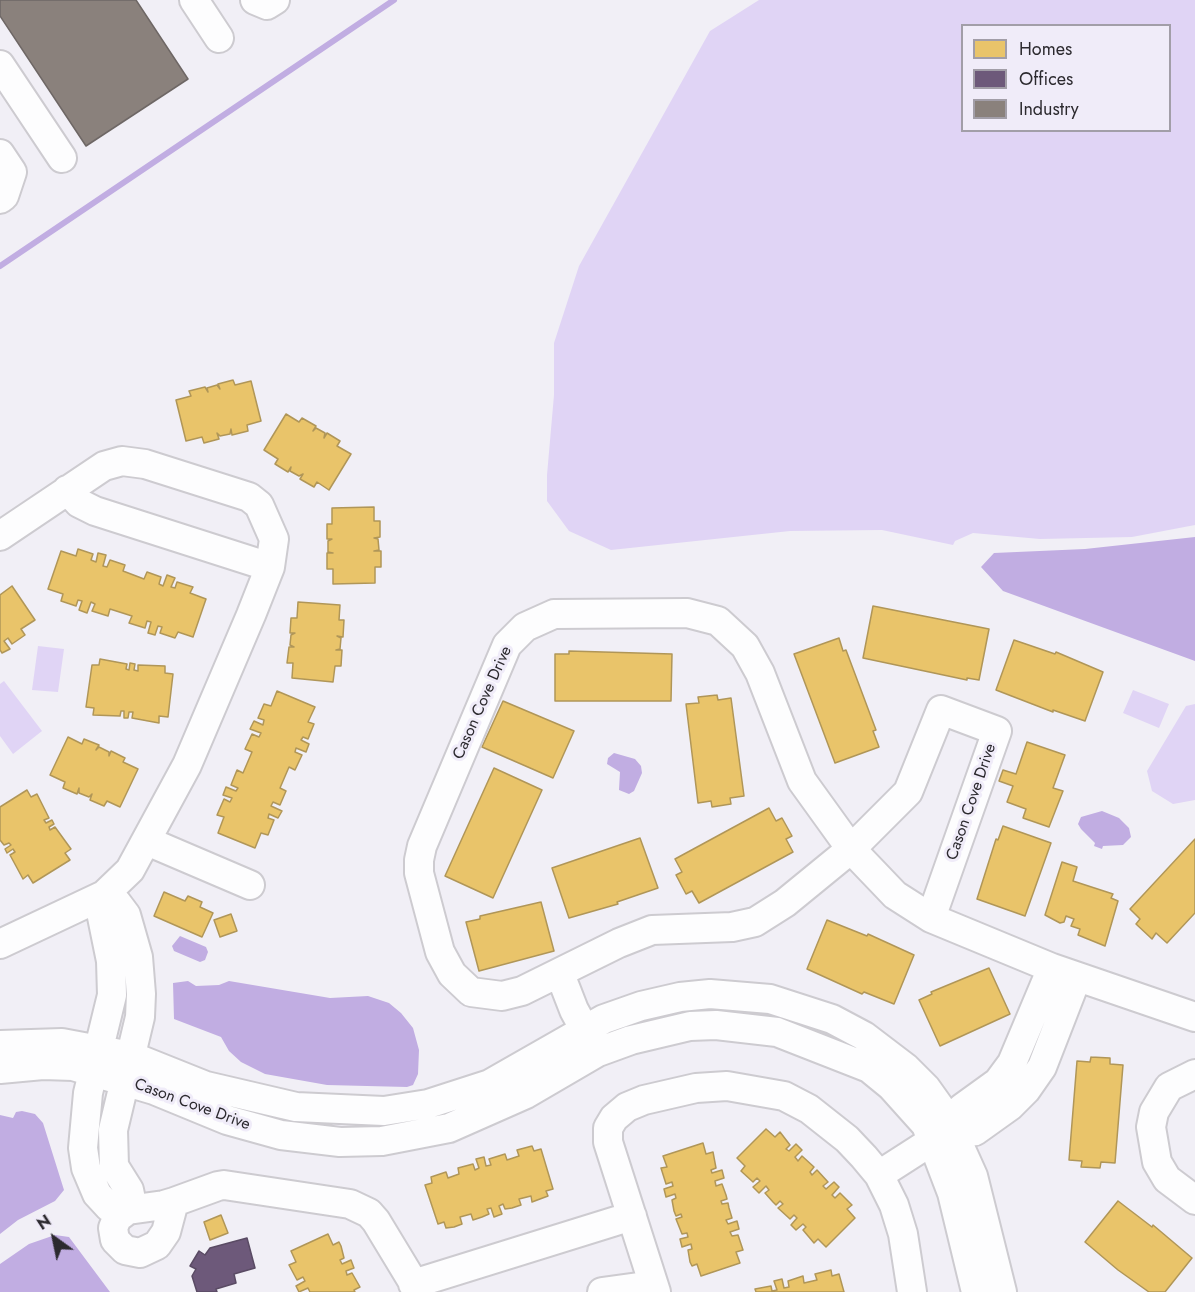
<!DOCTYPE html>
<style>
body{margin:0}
#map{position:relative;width:1195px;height:1292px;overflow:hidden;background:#f1eff6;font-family:Jost,sans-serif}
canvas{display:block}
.legend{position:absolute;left:961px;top:24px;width:210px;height:108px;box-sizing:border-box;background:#f0ecf9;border:2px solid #a29ea8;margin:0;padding:8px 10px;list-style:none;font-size:18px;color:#2c2a2f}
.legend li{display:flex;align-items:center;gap:12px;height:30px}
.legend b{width:30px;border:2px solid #a29ea8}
.north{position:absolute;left:24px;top:1208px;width:60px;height:60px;-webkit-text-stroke:4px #f0ecf9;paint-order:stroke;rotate:327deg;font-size:16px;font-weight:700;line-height:24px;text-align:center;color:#2c2a2f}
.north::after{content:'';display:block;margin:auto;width:21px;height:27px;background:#2c2a2f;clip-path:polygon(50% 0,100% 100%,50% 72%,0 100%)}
</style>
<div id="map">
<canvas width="1195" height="1292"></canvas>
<ul class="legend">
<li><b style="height:16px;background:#e9c46a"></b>Homes</li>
<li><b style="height:16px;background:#6d597a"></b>Offices</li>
<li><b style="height:16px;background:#8a817c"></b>Industry</li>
</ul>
<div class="north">N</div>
</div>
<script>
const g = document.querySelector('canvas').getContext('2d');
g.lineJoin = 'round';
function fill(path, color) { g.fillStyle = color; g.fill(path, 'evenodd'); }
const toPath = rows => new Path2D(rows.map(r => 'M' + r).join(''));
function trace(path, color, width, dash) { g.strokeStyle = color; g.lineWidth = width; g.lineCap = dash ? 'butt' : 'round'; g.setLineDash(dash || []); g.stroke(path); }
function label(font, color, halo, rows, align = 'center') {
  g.font = font + ' Jost,sans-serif'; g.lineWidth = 6; g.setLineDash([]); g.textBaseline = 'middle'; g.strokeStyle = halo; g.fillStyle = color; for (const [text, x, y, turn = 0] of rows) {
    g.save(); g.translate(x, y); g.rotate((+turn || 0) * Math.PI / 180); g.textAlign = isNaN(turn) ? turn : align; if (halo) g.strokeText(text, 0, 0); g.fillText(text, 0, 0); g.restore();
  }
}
const green = toPath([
 [759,0,1195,0,1195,525,1132,537,1040,539,973,533,955,541,953,545,882,530,790,531,611,550,569,531,547,501,547,475,554,395,554,343,579,266,710,31],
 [962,26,1170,26,1170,130,962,130],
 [38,646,64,649,58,692,32,690],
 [4,681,42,731,13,754,0,736,0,684],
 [1133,690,1169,704,1159,728,1123,713],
 [1195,704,1195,800,1173,804,1152,791,1147,771,1186,706]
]);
const water = toPath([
 [1195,537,1195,661,1003,591,981,567,994,553,1085,549],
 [614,753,635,759,641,766,642,773,634,791,629,794,619,790,620,772,607,764,608,758],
 [1102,811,1119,818,1129,828,1131,837,1123,845,1103,846,1102,849,1094,846,1095,843,1081,829,1078,824,1081,817],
 [180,936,206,947,208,952,205,960,200,962,174,951,172,946],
 [188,981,196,986,219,985,229,981,330,998,368,996,389,1003,401,1013,413,1028,419,1050,418,1074,413,1085,407,1087,327,1085,265,1074,241,1062,229,1051,221,1037,174,1019,173,983],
 [22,1111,35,1114,43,1123,64,1190,55,1201,18,1220,0,1234,0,1115,13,1118,16,1112],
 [55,1235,69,1237,110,1292,0,1292,0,1264,29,1244]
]);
const homes = toPath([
 [233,380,235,385,251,381,261,421,247,425,248,431,232,435,231,429,230,434,220,436,217,433,219,439,204,443,202,437,186,441,176,400,191,396,189,391,205,387,208,392,207,388,217,385,220,389,218,384,233,380],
 [286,414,299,422,302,418,316,426,313,431,316,428,325,433,324,438,327,433,340,441,337,446,351,454,329,490,317,482,314,487,300,479,303,474,299,476,290,471,291,467,288,472,275,464,278,459,264,450,286,414],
 [374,507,374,521,380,521,380,537,374,538,378,539,379,550,374,551,381,551,381,567,375,567,375,583,333,584,333,569,327,569,327,553,333,553,328,552,328,541,332,539,327,539,327,524,332,524,332,508,374,507],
 [78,549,93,554,91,560,96,562,98,553,106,555,103,566,107,567,110,560,125,565,123,571,144,579,147,572,161,577,159,584,163,586,167,575,175,578,171,587,175,588,177,582,193,587,190,593,206,599,193,637,178,632,175,638,160,633,162,627,158,626,155,635,148,633,151,622,147,621,145,628,129,623,132,616,110,609,108,616,92,611,95,604,91,602,87,613,79,610,82,601,78,600,76,606,61,601,63,594,48,589,61,551,76,556,78,549],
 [12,586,35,620,21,629,25,635,12,644,8,638,4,641,10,649,2,653,0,650,0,595,12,586],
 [298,602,340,605,339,620,344,620,343,637,337,636,341,638,340,649,336,650,342,650,341,666,335,666,333,682,292,678,293,663,287,663,289,647,294,647,290,645,291,635,295,633,290,633,291,618,297,618,298,602],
 [873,606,989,629,979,680,967,678,967,680,863,658,873,606],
 [839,638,843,651,846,650,876,730,873,731,879,747,835,763,794,654,839,638],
 [1014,640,1055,654,1056,652,1103,672,1085,721,1053,710,1053,712,996,690,1014,640],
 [569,651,672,654,671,701,555,701,555,654,569,654,569,651],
 [100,659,127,664,126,669,129,670,130,663,135,664,134,670,138,671,138,665,165,666,165,673,173,674,168,717,159,716,159,723,132,718,133,712,129,712,128,718,124,718,124,711,121,711,120,716,93,715,94,708,86,707,92,665,99,665,100,659],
 [277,691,315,707,308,722,314,724,308,739,303,737,301,740,309,744,306,752,296,748,295,752,302,755,295,770,289,767,280,788,286,791,280,805,273,802,271,806,282,811,278,818,269,814,268,818,274,820,268,835,261,833,255,848,218,833,224,817,217,815,224,799,230,802,232,798,223,795,226,787,236,791,238,788,231,785,237,770,243,773,252,752,245,749,252,734,259,737,261,733,250,729,254,721,263,725,264,720,258,718,264,704,271,706,277,691],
 [717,695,718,700,731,698,744,796,730,798,731,804,712,807,711,801,698,803,686,704,699,703,698,697,717,695],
 [503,701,574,731,553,778,482,747,503,701],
 [68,737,82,744,84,739,99,745,96,750,99,747,109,752,109,756,111,751,125,758,123,762,138,769,120,807,107,801,104,806,90,800,92,794,89,797,79,793,79,788,77,794,63,788,65,782,50,775,68,737],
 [1027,742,1065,755,1053,788,1063,791,1049,827,1023,818,1026,809,1007,802,1013,786,999,781,1003,770,1016,774,1027,742],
 [494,768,542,790,493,898,445,876,494,768],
 [27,790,31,797,37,794,49,818,44,820,46,823,52,820,54,824,49,827,50,830,55,827,71,849,65,853,70,860,33,883,28,875,23,879,10,855,15,852,13,849,7,853,5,849,11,845,9,843,4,845,0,840,0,807,27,790],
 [769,808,776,821,782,818,792,836,786,839,793,852,699,903,692,891,686,894,676,875,682,872,675,859,769,808],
 [1003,826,1051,843,1025,916,977,899,996,839,998,840,1003,826],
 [640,838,658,888,617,902,618,904,569,918,552,868,640,838],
 [1195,839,1195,913,1167,943,1156,933,1152,939,1136,924,1140,919,1130,909,1195,839],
 [1062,862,1077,867,1073,881,1113,894,1111,898,1118,901,1105,946,1078,935,1080,929,1071,926,1074,919,1066,916,1064,922,1060,923,1045,915,1062,862],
 [164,892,185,901,188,896,202,902,200,907,213,913,202,937,154,916,164,892],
 [541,902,554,951,479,971,466,922,480,919,480,916,541,902],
 [231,914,237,931,220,937,214,920,231,914],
 [827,920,867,936,868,934,914,955,894,1004,864,992,862,994,807,969,827,920],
 [989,968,1010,1014,940,1046,919,1000,932,994,931,992,989,968],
 [1091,1057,1110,1058,1110,1064,1123,1065,1115,1163,1101,1162,1100,1168,1081,1167,1082,1161,1069,1160,1077,1061,1090,1062,1091,1057],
 [766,1129,775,1137,780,1132,790,1145,786,1149,789,1151,796,1144,802,1150,795,1157,798,1161,802,1156,814,1167,810,1172,812,1175,817,1170,828,1182,823,1186,826,1189,834,1182,839,1187,832,1195,835,1198,840,1193,852,1205,847,1209,855,1218,826,1247,818,1239,814,1243,803,1230,806,1227,803,1224,796,1230,791,1225,797,1218,794,1215,790,1219,778,1208,783,1204,780,1201,776,1205,773,1202,765,1193,769,1190,766,1186,759,1193,753,1187,760,1181,757,1178,753,1182,741,1171,745,1166,737,1158,766,1129],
 [703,1143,706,1154,713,1152,716,1168,711,1170,712,1173,722,1170,724,1178,715,1181,716,1186,722,1184,726,1195,727,1199,721,1201,722,1204,728,1203,729,1208,732,1218,726,1220,728,1224,737,1221,739,1229,730,1232,732,1236,738,1235,743,1250,736,1252,740,1263,701,1276,697,1264,692,1266,690,1262,688,1250,692,1249,691,1244,682,1247,680,1239,688,1237,687,1233,682,1234,676,1219,682,1217,681,1214,676,1216,674,1211,672,1200,676,1198,675,1194,666,1197,664,1189,673,1186,672,1182,666,1184,661,1168,667,1167,663,1156,703,1143],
 [532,1146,534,1151,541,1149,553,1189,546,1191,548,1196,532,1202,531,1196,519,1199,521,1205,512,1208,505,1209,503,1204,499,1206,502,1214,494,1217,491,1208,487,1209,489,1214,482,1217,473,1220,471,1214,460,1217,462,1224,454,1227,446,1228,444,1222,438,1224,425,1185,432,1183,431,1177,446,1172,448,1178,459,1174,458,1168,473,1164,475,1170,479,1168,476,1159,484,1157,486,1166,491,1165,489,1159,505,1154,507,1160,519,1156,517,1150,532,1146],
 [1118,1201,1152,1227,1153,1225,1192,1258,1165,1292,1149,1292,1118,1270,1085,1242,1118,1201],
 [221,1215,228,1233,210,1240,204,1222,221,1215],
 [328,1234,333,1245,339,1242,341,1246,344,1258,340,1260,342,1264,351,1260,354,1268,346,1271,347,1275,352,1273,360,1287,354,1290,355,1292,310,1292,308,1288,299,1292,296,1286,305,1281,303,1277,297,1280,289,1265,296,1262,291,1251,328,1234],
 [831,1270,832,1276,839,1274,844,1292,756,1292,755,1289,771,1286,772,1291,777,1290,774,1281,782,1279,784,1288,789,1287,788,1281,803,1276,804,1283,817,1280,815,1274,831,1270]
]);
const offices = toPath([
 [247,1238,255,1268,234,1274,236,1283,216,1289,217,1292,197,1292,192,1276,196,1269,190,1266,199,1251,205,1255,210,1248,247,1238]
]);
const industry = toPath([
 [0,0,136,0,188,79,86,146,0,16,0,0]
]);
const stream = toPath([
 [0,266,394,0]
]);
const minor = toPath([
 [194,0,219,38],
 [255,0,267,5,275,0],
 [0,65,62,158],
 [0,154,12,172,4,196,0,199],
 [67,490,79,503,95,511,270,567],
 [0,536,104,466,122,461,145,464,249,497,259,505,274,539,270,567,251,615,187,765,130,870,104,895,0,944],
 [687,613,718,621,745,646,760,673,802,781,851,849,785,903,755,922,732,927,652,930,619,943,522,991,502,996,471,992,452,974,440,952,419,873,419,860,422,846,507,645,525,627,554,614,687,613],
 [147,841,250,885],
 [104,895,117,903,126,915,138,957,141,994,140,1017,113,1130,114,1166,129,1190,132,1204,128,1210,118,1211,109,1207,97,1194,86,1168,83,1148,88,1093,112,995,111,961,101,912,104,895],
 [931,918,997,731,941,710,908,792,851,849,895,895,931,918,1052,968,1195,1017],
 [560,974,574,1010,593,1045],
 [0,1045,62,1043,131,1056,206,1086,296,1107,384,1111,428,1104,490,1084,604,1019,641,1006,680,997,710,994,770,999,832,1019,864,1036,906,1068,926,1088,946,1116,973,1176,1002,1292],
 [0,1069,43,1065,73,1066,154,1090,227,1120,281,1135,340,1142,382,1141,449,1128,526,1094,598,1052,631,1040,690,1026,716,1025,777,1032,869,1068,891,1086,926,1125,952,1193,976,1292],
 [1195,1074,1169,1087,1154,1112,1151,1127,1157,1162,1167,1179,1195,1200],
 [961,1123,975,1131,1010,1106,1026,1090,1042,1067,1077,977],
 [961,1123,962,1108,998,1082,1012,1063,1052,968],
 [879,1175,946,1132],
 [174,1202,166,1232,157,1245,140,1253,125,1250,115,1240,113,1228,117,1218,128,1210,164,1205,174,1202,218,1186,224,1185,350,1204,369,1213,376,1221,419,1292],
 [413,1284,632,1216],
 [602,1292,653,1285],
 [656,1292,608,1142,608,1128,614,1118,627,1107,644,1100,696,1088,727,1086,784,1096,809,1109,847,1139,864,1157,879,1175,894,1205,903,1234,912,1292]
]);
const streetNames = [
 ["Cason Cove Drive",483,703,-66],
 ["Cason Cove Drive",972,802,-71],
 ["Cason Cove Drive",192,1105,20]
];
fill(green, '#e0d4f5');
fill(water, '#c1ade2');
fill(homes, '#e9c46a');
trace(homes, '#b09658', 1.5);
fill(offices, '#6d597a');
trace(offices, '#5a4b64', 1.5);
fill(industry, '#8a817c');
trace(industry, '#6e6765', 1.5);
trace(stream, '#c1ade2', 6);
trace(minor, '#cdcbd0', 32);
trace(minor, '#fdfdfe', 28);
label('16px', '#2c2a2f', '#f0ecf9', streetNames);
</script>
